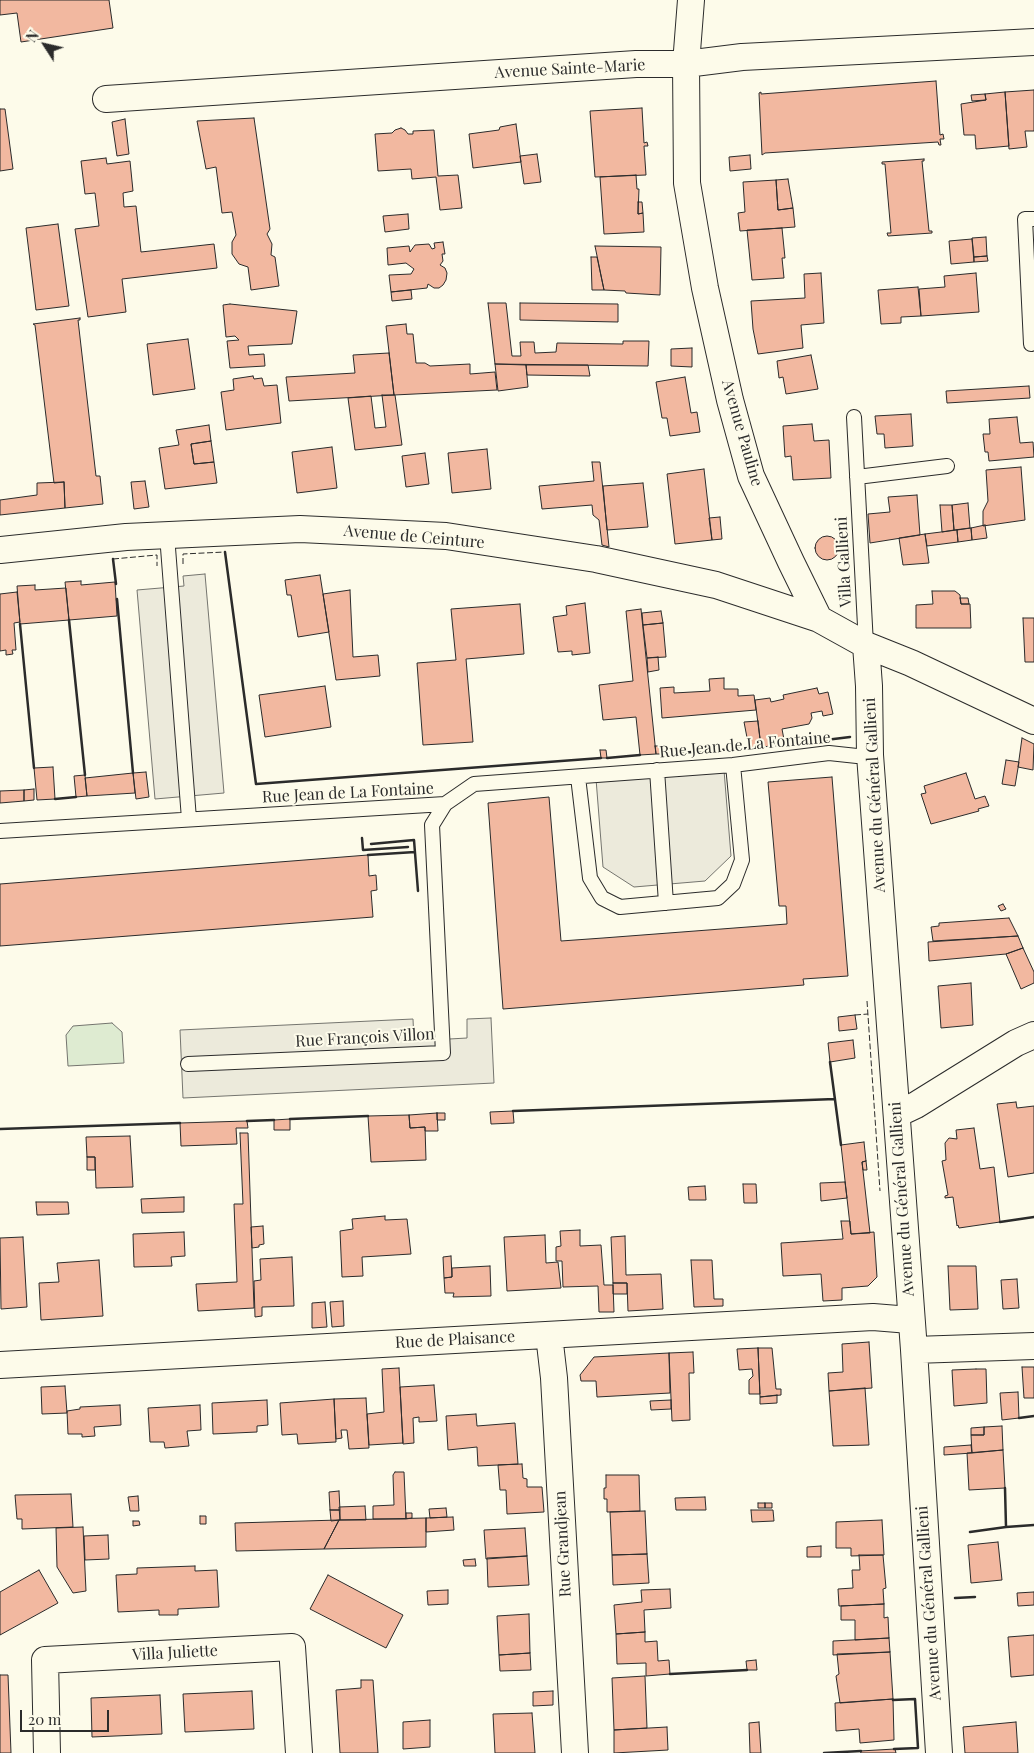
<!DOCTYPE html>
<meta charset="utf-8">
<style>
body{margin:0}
#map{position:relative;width:1034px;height:1753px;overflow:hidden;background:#fdfbea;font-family:"Playfair Display",serif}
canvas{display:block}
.north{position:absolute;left:20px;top:20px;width:50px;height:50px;-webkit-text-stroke:4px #fdfbea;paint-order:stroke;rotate:305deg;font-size:14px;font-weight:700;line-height:20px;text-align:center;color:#2b2b2b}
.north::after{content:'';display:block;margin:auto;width:18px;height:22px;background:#2b2b2b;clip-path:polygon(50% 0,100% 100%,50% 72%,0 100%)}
.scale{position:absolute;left:20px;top:1710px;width:89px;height:22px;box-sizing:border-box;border:2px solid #2b2b2b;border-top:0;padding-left:6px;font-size:15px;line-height:18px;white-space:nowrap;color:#2b2b2b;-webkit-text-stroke:4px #fdfbea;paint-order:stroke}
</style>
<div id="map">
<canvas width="1034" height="1753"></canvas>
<div class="north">N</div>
<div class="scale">20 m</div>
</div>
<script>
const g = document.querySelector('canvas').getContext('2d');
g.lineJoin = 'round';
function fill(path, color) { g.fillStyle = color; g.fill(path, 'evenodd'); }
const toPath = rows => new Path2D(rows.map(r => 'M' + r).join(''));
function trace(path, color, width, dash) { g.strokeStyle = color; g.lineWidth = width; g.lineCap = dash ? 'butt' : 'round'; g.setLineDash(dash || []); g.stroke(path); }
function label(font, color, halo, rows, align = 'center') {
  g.font = font + ' "Playfair Display",serif'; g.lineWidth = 4; g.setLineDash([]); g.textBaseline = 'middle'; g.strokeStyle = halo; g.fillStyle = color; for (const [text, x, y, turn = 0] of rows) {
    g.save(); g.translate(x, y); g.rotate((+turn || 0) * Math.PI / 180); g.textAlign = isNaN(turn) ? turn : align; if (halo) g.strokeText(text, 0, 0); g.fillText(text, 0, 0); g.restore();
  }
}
const green = toPath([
 [112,1023,122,1032,124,1063,68,1066,66,1035,73,1026,112,1023]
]);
const parking = toPath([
 [205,574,224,793,155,799,137,590,184,586,183,576,205,574],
 [724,770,731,856,705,881,634,887,603,867,596,779,724,770],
 [491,1018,494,1083,183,1098,180,1030,413,1019,414,1041,467,1038,467,1019,491,1018]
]);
const building = toPath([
 [0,0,109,0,113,28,21,42,17,13,0,15,0,0],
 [936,81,940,135,943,134,944,139,940,139,941,145,939,145,938,142,765,153,762,155,759,93,761,92,761,94,936,81],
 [1034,90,1034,131,1025,131,1027,147,1009,149,1005,92,1034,90],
 [1005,92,1009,146,976,149,975,135,964,135,961,104,986,100,985,94,1005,92],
 [985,94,986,100,972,101,971,95,985,94],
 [642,108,644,143,647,142,648,146,644,146,646,175,595,177,590,111,642,108],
 [0,109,5,109,13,169,0,171,0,109],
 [254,118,270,229,267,234,272,244,271,255,275,257,279,286,251,290,248,267,239,264,232,254,232,242,236,235,232,212,222,213,216,167,206,169,197,121,254,118],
 [125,119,129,154,117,156,112,122,125,119],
 [516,124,521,162,473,168,469,134,499,130,500,127,516,124],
 [401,128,405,130,408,134,413,134,413,131,434,130,438,176,458,175,462,208,440,210,436,177,412,179,411,169,378,171,375,134,392,133,395,130,401,128],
 [537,154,541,182,524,184,520,156,537,154],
 [750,155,751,169,730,171,729,157,750,155],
 [106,158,107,164,130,161,133,191,123,193,124,207,136,206,141,252,214,244,217,268,122,279,126,312,88,317,75,229,99,226,95,193,85,194,81,161,106,158],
 [924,159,924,161,922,161,929,231,932,231,932,233,888,236,887,233,891,233,885,164,882,164,882,162,924,159],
 [636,175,637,189,639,189,638,214,643,213,644,232,604,234,600,177,636,175],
 [788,179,793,208,778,210,776,180,788,179],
 [776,180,778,210,793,208,795,227,740,231,738,213,745,212,743,182,776,180],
 [638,202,642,202,643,213,638,214,638,202],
 [408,214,409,229,385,232,383,216,408,214],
 [58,224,69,306,36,310,26,228,58,224],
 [782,228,785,258,782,258,784,278,752,280,747,230,782,228],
 [986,237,987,256,974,257,972,238,986,237],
 [972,239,974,262,951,264,949,241,972,239],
 [443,242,445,254,442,254,443,261,440,265,445,268,447,273,446,280,443,285,439,288,434,288,428,284,427,288,391,292,389,275,411,274,414,269,406,263,388,265,387,248,409,246,410,252,415,245,429,244,432,249,435,248,434,243,443,242],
 [595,246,661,247,660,295,626,293,625,291,604,290,595,246],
 [987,256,988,261,974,262,974,257,987,256],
 [591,257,597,257,604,290,592,290,591,257],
 [821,273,824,323,801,325,803,348,758,354,753,329,751,301,805,298,804,274,821,273],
 [976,273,979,312,921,316,919,289,945,287,944,276,976,273],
 [918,287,921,316,901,317,901,323,881,324,878,290,918,287],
 [411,290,412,299,392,301,391,292,411,290],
 [488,303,506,303,512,356,521,356,520,342,534,342,535,353,556,352,557,343,623,344,623,341,649,341,648,366,495,364,488,303],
 [520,303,618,304,618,322,520,320,520,303],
 [230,304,297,311,292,344,248,346,249,355,264,354,265,366,230,368,227,341,239,340,235,336,226,337,223,305,230,304],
 [80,318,80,320,78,320,96,476,100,476,103,504,65,508,64,482,54,483,35,325,33,324,80,318],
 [406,324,407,334,413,334,416,363,425,363,430,366,470,364,470,374,495,372,497,390,394,395,386,326,406,324],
 [188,339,195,389,153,395,147,344,188,339],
 [692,348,692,367,671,366,671,349,692,348],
 [389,353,394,395,289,401,286,377,355,373,353,355,389,353],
 [811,355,818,389,786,394,783,377,779,378,777,361,811,355],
 [495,364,526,365,528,387,498,391,495,364],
 [526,365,588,365,590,376,527,375,526,365],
 [253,376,254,379,262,378,264,386,277,385,281,423,226,430,221,392,234,390,233,379,253,376],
 [685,377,691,413,697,412,700,432,670,436,667,418,662,418,656,382,685,377],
 [1029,386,1030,398,947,403,946,391,1029,386],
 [382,395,395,395,402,445,355,450,348,398,371,396,375,428,386,427,382,395],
 [911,414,913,446,885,448,884,434,877,434,875,416,911,414],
 [1017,417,1020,443,1033,442,1034,457,989,461,988,452,985,452,983,434,990,434,989,419,1017,417],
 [812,424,814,441,829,440,831,478,793,480,791,456,785,457,783,426,812,424],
 [209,425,211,441,191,444,194,464,214,462,217,483,165,489,159,448,179,445,176,430,209,425],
 [211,441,214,462,194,464,191,444,211,441],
 [332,447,337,488,297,493,292,452,332,447],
 [487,449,491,489,452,493,448,453,487,449],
 [425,453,429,484,406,487,402,456,425,453],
 [592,462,600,462,609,547,602,545,599,520,593,515,592,505,542,509,539,486,594,481,592,462],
 [1021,467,1025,520,983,526,983,511,988,501,986,470,1021,467],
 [704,469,712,540,675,544,667,474,704,469],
 [145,481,149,507,134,509,131,482,145,481],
 [64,482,65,508,0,515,0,500,37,495,37,483,64,482],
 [643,483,648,527,607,530,603,486,643,483],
 [917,495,920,535,870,543,868,514,890,512,888,497,917,495],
 [968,503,970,528,954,530,952,505,968,503],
 [940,505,952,505,954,530,942,532,940,505],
 [720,517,722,539,712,540,709,518,720,517],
 [985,525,987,538,972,540,971,528,985,525],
 [971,528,972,540,958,542,957,530,971,528],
 [957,530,958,542,927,546,925,534,957,530],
 [925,534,929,563,903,565,899,538,925,534],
 '815 548a12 12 0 1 1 24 0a12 12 0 1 1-24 0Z',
 [320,575,329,632,298,637,291,595,287,595,285,580,320,575],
 [81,581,81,585,115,582,117,616,69,620,65,582,81,581],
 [35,585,35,590,66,588,69,620,20,624,17,586,35,585],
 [350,590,353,657,378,655,380,676,336,680,323,594,350,590],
 [932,591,955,591,960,595,961,604,970,604,971,628,916,628,916,605,933,604,932,591],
 [17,592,20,622,14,623,16,650,12,650,13,654,6,655,6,650,0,651,0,594,17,592],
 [960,598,968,598,969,604,961,604,960,598],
 [585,603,590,653,572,655,572,651,558,652,553,617,567,615,566,606,585,603],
 [520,604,524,654,466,659,473,742,423,745,417,663,456,660,451,609,520,604],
 [641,609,656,754,640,755,636,717,603,720,599,685,633,681,626,611,641,609],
 [661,611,663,623,643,625,642,613,661,611],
 [1023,618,1034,618,1034,662,1025,662,1023,618],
 [663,623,666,657,647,658,643,625,663,623],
 [658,657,659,670,648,672,647,658,658,657],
 [724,678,724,689,738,689,738,696,754,695,756,710,662,718,660,688,674,687,674,693,710,691,709,679,724,678],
 [325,686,331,727,265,737,259,695,325,686],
 [817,688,819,694,828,692,833,714,823,716,822,711,811,713,812,718,809,724,782,729,785,745,761,747,755,700,770,698,771,702,784,699,783,695,817,688],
 [758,721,761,747,749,748,744,722,758,721],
 [1022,738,1034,744,1033,770,1018,767,1022,738],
 [655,746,664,746,664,754,656,754,655,746],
 [600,750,606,750,607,758,601,758,600,750],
 [1006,760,1019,762,1015,786,1002,784,1006,760],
 [53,767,55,799,37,800,34,768,53,767],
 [146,772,149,797,136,799,133,773,146,772],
 [133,773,135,793,87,796,85,778,133,773],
 [966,773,975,799,985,796,989,806,978,809,979,811,931,824,921,794,926,793,924,786,966,773],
 [85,775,87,796,76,797,74,776,85,775],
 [832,777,848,976,803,979,804,985,503,1009,488,803,549,797,561,941,603,938,787,924,786,906,779,906,768,782,832,777],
 [34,789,34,800,24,801,24,790,34,789],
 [24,790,24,801,0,803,0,791,24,790],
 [368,855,369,876,376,875,377,890,371,891,373,917,0,946,0,884,368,855],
 [1003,904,1006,909,1001,911,998,906,1003,904],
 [1009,918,1018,936,933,941,931,927,939,926,939,923,1009,918],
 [1018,936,1023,948,1006,954,929,961,928,942,1018,936],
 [1023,948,1034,972,1034,983,1021,989,1006,954,1023,948],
 [971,983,973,1025,941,1028,938,986,971,983],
 [855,1015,857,1029,839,1031,838,1017,855,1015],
 [853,1040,855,1058,830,1062,828,1043,853,1040],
 [1016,1102,1017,1108,1034,1106,1034,1173,1008,1177,997,1104,1016,1102],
 [513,1111,514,1123,491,1124,490,1112,513,1111],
 [437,1113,438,1131,425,1131,425,1127,410,1128,409,1115,437,1113],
 [437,1113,445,1113,445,1120,437,1120,437,1113],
 [409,1115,410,1128,425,1127,426,1160,371,1162,368,1116,409,1115],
 [290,1119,290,1130,274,1130,274,1120,290,1119],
 [247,1121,248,1128,236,1128,237,1144,181,1146,180,1123,247,1121],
 [974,1128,980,1169,994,1167,1000,1222,959,1228,958,1225,957,1226,953,1197,945,1198,945,1196,948,1195,942,1161,946,1160,945,1143,949,1138,957,1139,956,1130,974,1128],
 [240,1133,248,1133,254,1308,198,1311,196,1284,237,1282,234,1204,243,1204,240,1133],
 [130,1136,133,1187,96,1188,95,1157,87,1157,86,1137,130,1136],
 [864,1142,866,1161,862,1162,870,1233,851,1234,841,1145,864,1142],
 [87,1157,95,1157,95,1170,87,1170,87,1157],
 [866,1161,867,1170,863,1170,862,1162,866,1161],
 [845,1182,847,1198,821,1201,820,1183,845,1182],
 [743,1184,756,1184,757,1203,744,1203,743,1184],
 [705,1186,706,1200,689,1200,688,1187,705,1186],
 [184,1197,184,1212,142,1213,141,1199,184,1197],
 [36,1202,68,1202,69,1214,37,1215,36,1202],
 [385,1216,385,1220,407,1219,411,1254,362,1257,363,1276,342,1277,340,1231,353,1229,352,1219,385,1216],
 [841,1221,850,1221,851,1234,874,1232,877,1277,868,1286,842,1288,842,1300,823,1301,821,1274,783,1276,781,1243,843,1239,841,1221],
 [263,1226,264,1244,259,1245,259,1247,252,1248,251,1227,263,1226],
 [580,1230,580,1246,601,1245,604,1285,613,1285,614,1312,599,1312,598,1286,563,1287,562,1261,556,1261,556,1247,561,1246,560,1231,580,1230],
 [184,1232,185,1256,171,1257,172,1266,134,1267,133,1234,184,1232],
 [545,1235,546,1263,558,1262,561,1288,507,1291,504,1237,545,1235],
 [625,1236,626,1275,661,1274,663,1309,628,1311,627,1283,613,1283,611,1237,625,1236],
 [23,1237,27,1307,1,1309,0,1238,23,1237],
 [451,1256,452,1277,444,1278,443,1257,451,1256],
 [292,1257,294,1306,262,1307,262,1316,255,1317,254,1281,261,1280,260,1259,292,1257],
 [99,1260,103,1316,41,1320,39,1283,59,1282,57,1263,99,1260],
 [691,1260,712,1260,714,1299,723,1299,723,1306,694,1307,691,1260],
 [490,1266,491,1296,453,1297,454,1293,445,1293,444,1278,452,1277,452,1268,490,1266],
 [948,1266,976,1266,978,1309,950,1310,948,1266],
 [1017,1279,1019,1308,1003,1309,1001,1280,1017,1279],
 [613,1283,627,1283,627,1294,613,1294,613,1283],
 [343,1301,344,1326,332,1327,330,1302,343,1301],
 [325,1302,327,1327,312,1328,312,1303,325,1302],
 [869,1342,872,1388,829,1391,828,1373,843,1372,842,1344,869,1342],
 [758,1348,760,1394,749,1394,749,1380,753,1376,752,1369,739,1370,737,1349,758,1348],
 [758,1348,772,1348,776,1389,781,1389,781,1395,760,1397,758,1348],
 [693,1352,694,1373,689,1373,690,1420,672,1421,669,1353,693,1352],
 [669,1353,670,1393,597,1397,596,1381,581,1381,580,1375,594,1357,669,1353],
 [1022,1367,1034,1367,1034,1398,1024,1398,1022,1367],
 [399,1368,403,1443,369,1445,367,1414,384,1412,382,1369,399,1368],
 [976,1369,986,1369,987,1403,954,1406,952,1370,976,1369],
 [434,1385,437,1421,419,1422,419,1417,413,1418,414,1443,403,1444,400,1387,434,1385],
 [65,1386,67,1413,42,1414,41,1387,65,1386],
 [865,1388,869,1445,833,1446,829,1391,865,1388],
 [1018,1392,1019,1418,1002,1420,1000,1393,1018,1392],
 [777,1395,777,1403,760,1404,760,1397,777,1395],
 [366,1398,369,1448,349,1449,347,1430,341,1430,342,1438,336,1439,334,1399,366,1398],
 [334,1399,336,1442,298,1444,297,1434,282,1435,280,1403,334,1399],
 [267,1400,268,1425,257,1426,257,1432,213,1434,212,1403,267,1400],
 [671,1400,671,1409,651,1410,650,1401,671,1400],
 [120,1405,121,1425,94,1427,95,1436,82,1437,82,1434,68,1434,67,1411,80,1409,80,1407,120,1405],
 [200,1405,201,1430,187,1431,189,1446,165,1448,164,1442,150,1442,148,1408,200,1405],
 [476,1414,477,1426,515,1423,518,1464,478,1466,477,1447,448,1450,446,1416,476,1414],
 [1002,1426,1003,1450,972,1453,971,1435,984,1435,984,1427,1002,1426],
 [984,1427,984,1435,971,1435,971,1428,984,1427],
 [971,1445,972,1453,944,1455,944,1447,971,1445],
 [1003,1450,1005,1488,969,1490,967,1453,1003,1450],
 [522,1464,523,1478,527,1479,527,1487,542,1487,544,1512,507,1514,506,1490,500,1490,498,1465,522,1464],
 [395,1472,404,1472,406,1519,373,1519,373,1506,394,1505,393,1475,395,1472],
 [606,1475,639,1475,640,1511,607,1512,607,1499,604,1499,604,1488,606,1488,606,1475],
 [339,1491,340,1510,330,1510,329,1492,339,1491],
 [71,1494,73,1527,22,1529,22,1519,17,1519,15,1495,71,1494],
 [138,1496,139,1511,130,1511,128,1497,138,1496],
 [705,1497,706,1510,676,1510,675,1498,705,1497],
 [758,1503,765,1503,765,1508,758,1508,758,1503],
 [765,1503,772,1503,772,1508,765,1508,765,1503],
 [365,1506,366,1520,340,1520,339,1507,365,1506],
 [446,1508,447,1517,430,1518,429,1509,446,1508],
 [330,1510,340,1510,340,1520,331,1521,330,1510],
 [751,1510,773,1510,774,1521,752,1522,751,1510],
 [645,1511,647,1554,612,1555,610,1512,645,1511],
 [406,1513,412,1513,412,1518,406,1519,406,1513],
 [200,1516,206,1516,206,1524,200,1524,200,1516],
 [453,1517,454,1530,426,1532,426,1518,453,1517],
 [426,1518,426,1547,324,1549,339,1520,426,1518],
 [339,1520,324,1549,236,1551,235,1523,339,1520],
 [882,1520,884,1555,851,1556,851,1548,836,1548,836,1522,882,1520],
 [133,1521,139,1521,140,1525,133,1526,133,1521],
 [83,1527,86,1591,73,1593,57,1567,56,1528,83,1527],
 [525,1528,527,1556,486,1559,484,1530,525,1528],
 [108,1535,109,1559,85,1560,84,1536,108,1535],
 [998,1542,1002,1580,971,1583,968,1545,998,1542],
 [821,1546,821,1557,807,1557,807,1547,821,1546],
 [647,1554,649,1583,613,1585,612,1555,647,1554],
 [859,1555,883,1555,886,1588,883,1589,884,1604,839,1606,838,1589,853,1588,852,1570,860,1570,859,1555],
 [527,1556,529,1585,488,1587,487,1558,527,1556],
 [475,1559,476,1566,464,1566,463,1560,475,1559],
 [195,1566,195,1571,217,1570,219,1607,178,1609,178,1615,159,1615,159,1610,118,1612,116,1575,137,1574,137,1568,195,1566],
 [39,1570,58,1603,0,1635,0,1592,39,1570],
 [328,1575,403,1615,386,1648,310,1609,328,1575],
 [670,1589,671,1608,644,1610,645,1632,616,1634,614,1605,642,1602,641,1590,670,1589],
 [448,1590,448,1604,428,1605,427,1591,448,1590],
 [1034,1592,1034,1605,1018,1606,1017,1593,1034,1592],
 [884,1604,884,1618,888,1617,889,1638,855,1640,855,1620,841,1620,841,1606,884,1604],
 [529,1614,530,1653,499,1655,497,1616,529,1614],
 [645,1632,645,1642,657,1641,658,1661,669,1660,670,1674,646,1676,646,1663,617,1664,616,1634,645,1632],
 [1034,1635,1034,1675,1011,1677,1008,1637,1034,1635],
 [889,1638,890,1652,833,1655,833,1641,889,1638],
 [890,1652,893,1699,840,1703,836,1676,839,1674,837,1654,890,1652],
 [530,1653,531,1670,500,1671,499,1655,530,1653],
 [756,1660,757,1670,747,1670,746,1661,756,1660],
 [0,1675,8,1675,11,1753,0,1753,0,1675],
 [645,1676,647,1728,614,1730,612,1678,645,1676],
 [361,1680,373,1680,378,1753,340,1753,336,1690,361,1688,361,1680],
 [252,1691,254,1729,185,1732,183,1694,252,1691],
 [553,1691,553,1705,533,1706,533,1692,553,1691],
 [160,1695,162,1734,92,1737,91,1698,160,1695],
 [893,1699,894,1740,860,1743,859,1729,836,1731,835,1703,893,1699],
 [532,1713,535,1753,495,1753,493,1714,532,1713],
 [430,1720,430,1747,403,1749,403,1722,430,1720],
 [759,1722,761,1753,750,1753,749,1723,759,1722],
 [1016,1722,1018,1753,965,1753,963,1727,1016,1722],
 [667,1727,668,1750,614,1753,614,1730,667,1727],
 [895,1749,896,1753,861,1753,860,1751,895,1749]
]);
const lane = toPath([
 [1031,344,1025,219,1034,219],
 [854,417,866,645],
 [857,477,947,466],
 [167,535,189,819],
 [657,770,666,903],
 [578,777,590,878,602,898,620,907,718,898,733,884,742,860,733,765],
 [0,831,445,804,474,784,733,765,829,753,857,756,870,755],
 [188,1064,443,1053,432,825,445,804]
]);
const street = toPath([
 [691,0,686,64,687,183,705,288,730,400,751,476,791,562,819,619,866,645,911,663,1034,721],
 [106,99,636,64,686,64,742,57,1034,42],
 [0,550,126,537,300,529,446,536,596,559,716,585,819,619],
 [866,645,869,686,870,755,914,1350,939,1753],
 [897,1114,916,1105,1016,1043,1034,1035],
 [549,1335,554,1378,575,1753],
 [914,1350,1034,1346],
 [0,1365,873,1317,910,1320],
 [47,1753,45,1660,292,1647,299,1753]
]);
const fence = toPath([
 [113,559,157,555,157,566],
 [183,564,183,554,225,552],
 [867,1001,880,1191],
 [855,1015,868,1014]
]);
const wall = toPath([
 [225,552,256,784,601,758],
 [113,559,116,584],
 [117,599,133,773],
 [69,620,85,775],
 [20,624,34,768],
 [785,745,850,737],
 [664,754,749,748],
 [607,758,640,755],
 [55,799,76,797],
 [362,838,363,850,408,847],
 [371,844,414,840,418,891],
 [368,855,415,852],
 [830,1062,841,1145],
 [513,1111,835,1099],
 [290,1119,368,1116],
 [247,1121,274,1120],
 [0,1129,180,1123],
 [1000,1222,1034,1217],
 [1019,1418,1034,1416],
 [1006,1527,1034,1525],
 [970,1532,1006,1527,1005,1488],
 [955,1598,975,1597],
 [670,1674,747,1670],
 [893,1700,915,1699,918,1748,894,1749],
 [824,1753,861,1751]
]);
const streetNames = [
 ["Avenue Sainte-Marie",570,69,-3],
 ["Avenue Pauline",742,433,74],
 ["Avenue de Ceinture",414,537,5],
 ["Villa Gallieni",844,562,-93],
 ["Rue Jean de La Fontaine",745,745,-5],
 ["Rue Jean de La Fontaine",348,793,-3],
 ["Avenue du Général Gallieni",875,795,-93],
 ["Rue François Villon",365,1038,-3],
 ["Avenue du Général Gallieni",902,1199,-94],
 ["Rue de Plaisance",455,1340,-3],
 ["Rue Grandjean",563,1544,-93],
 ["Avenue du Général Gallieni",929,1603,-94],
 ["Villa Juliette",175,1653,-3]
];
fill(green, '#deebd1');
trace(green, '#74746e', 1);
fill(parking, '#eceadb');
trace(parking, '#74746e', 1);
fill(building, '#f2b8a0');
trace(building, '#2b2b2b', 1);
trace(lane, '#2b2b2b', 16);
trace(street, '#2b2b2b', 28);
trace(lane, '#fdfbea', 14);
trace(street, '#fdfbea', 26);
trace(fence, '#2b2b2b', 1, [6, 2.5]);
trace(wall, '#2b2b2b', 2.5);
label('16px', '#2b2b2b', '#fdfbea', streetNames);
</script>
